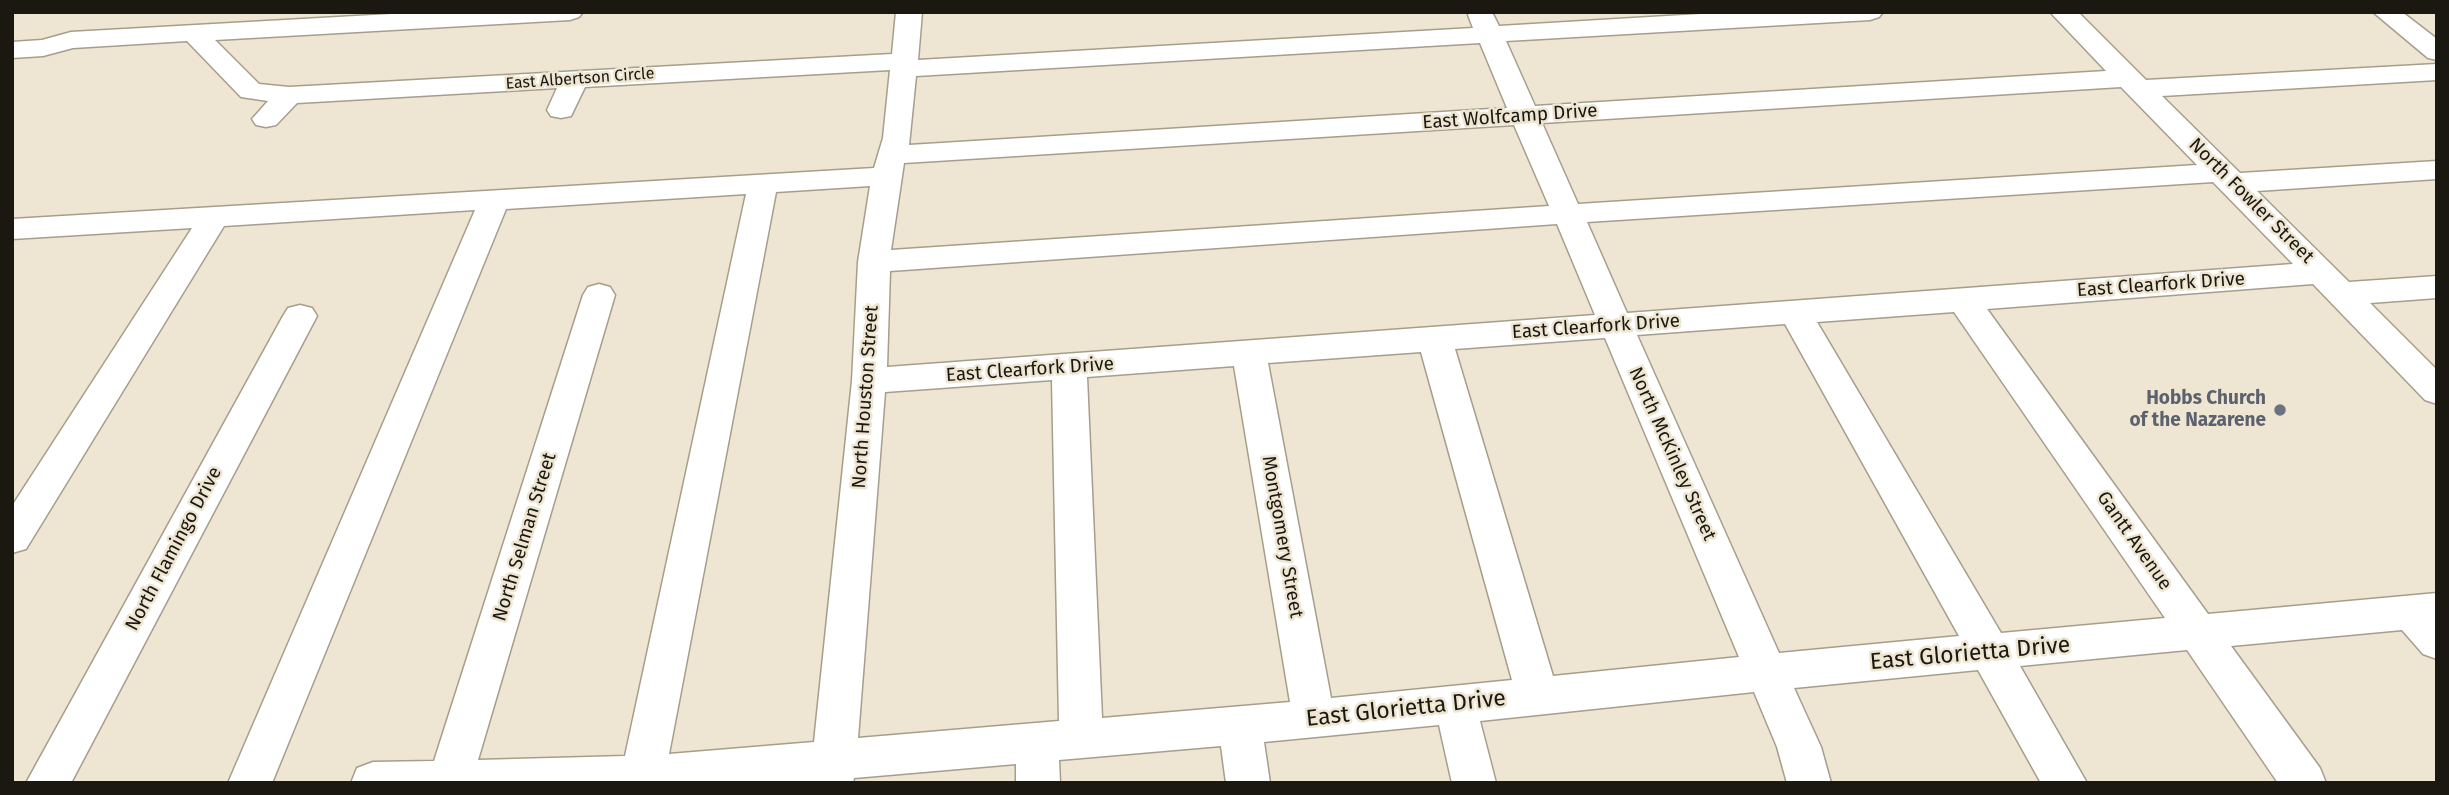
<!DOCTYPE html>
<style>
body{margin:0}
#map{position:relative;width:2449px;height:795px;overflow:hidden;background:#eee6d2;font-family:"Fira Sans",sans-serif}
canvas{display:block}
.frame{position:absolute;inset:0;border:14px solid #1b1811;pointer-events:none}
</style>
<div id="map">
<canvas width="2449" height="795"></canvas>
<div class="frame"></div>
</div>
<script>
const g = document.querySelector('canvas').getContext('2d');
g.lineJoin = 'round';
const toPath = rows => new Path2D(rows.map(r => 'M' + r).join(''));
function trace(path, color, width, dash) { g.strokeStyle = color; g.lineWidth = width; g.lineCap = dash ? 'butt' : 'round'; g.setLineDash(dash || []); g.stroke(path); }
function fill(path, color) { g.fillStyle = color; g.fill(path, 'evenodd'); }
function label(font, color, halo, rows, align = 'center') {
  g.font = font + ' "Fira Sans",sans-serif'; g.lineWidth = 5; g.setLineDash([]); g.textBaseline = 'middle'; g.strokeStyle = halo; g.fillStyle = color; for (const [text, x, y, turn = 0] of rows) {
    g.save(); g.translate(x, y); g.rotate((+turn || 0) * Math.PI / 180); g.textAlign = isNaN(turn) ? turn : align; if (halo) g.strokeText(text, 0, 0); g.fillText(text, 0, 0); g.restore();
  }
}
const minor = toPath([
 [427,12,583,12,579,17,570,20,215,40,259,84,289,87,892,54,896,12,922,12,918,60,1473,28,1468,15,1470,12,1492,12,1499,26,1734,12,1883,12,1879,17,1870,20,1506,41,1535,106,2106,71,2050,12,2078,12,2146,80,2437,64,2437,80,2162,96,2240,173,2437,161,2437,179,2257,191,2349,282,2437,276,2437,298,2370,303,2437,370,2437,404,2425,400,2313,284,1987,309,2208,614,2437,593,2437,659,2423,654,2402,630,2231,646,2320,768,2326,783,2278,783,2187,650,2020,666,2087,783,2041,783,1978,670,1794,688,1821,747,1831,783,1787,783,1777,747,1754,692,1480,721,1496,783,1452,783,1439,725,1264,742,1270,783,1226,783,1221,746,1059,760,1060,783,1016,783,1016,764,854,778,853,783,351,783,357,768,373,762,434,761,583,295,588,287,599,284,610,287,615,295,478,760,625,756,746,194,506,209,272,783,228,783,475,210,224,226,26,549,12,553,12,506,192,228,12,239,12,219,874,168,883,138,890,70,585,87,571,116,561,118,551,116,547,110,557,88,297,103,276,125,266,127,256,125,252,119,268,101,241,97,187,41,73,48,43,56,12,58,12,42,42,40,71,32,427,12],
 [1480,43,1507,108,909,145,916,76,1480,43],
 [2121,87,2197,165,1578,204,1542,123,2121,87],
 [1514,125,1549,206,891,250,904,163,1514,125],
 [2213,182,2293,264,1627,313,1587,222,2213,182],
 [870,186,858,262,852,381,814,742,669,754,776,192,870,186],
 [1557,224,1595,315,887,367,890,271,1557,224],
 [1954,312,2165,618,2001,633,1817,322,1954,312],
 [1785,324,1959,636,1779,653,1637,335,1785,324],
 [1605,338,1739,657,1553,676,1455,349,1605,338],
 [1421,352,1512,680,1331,698,1268,363,1421,352],
 [1234,366,1290,702,1102,718,1087,377,1234,366],
 [1052,380,1059,721,858,738,885,392,1052,380],
 [2373,12,2402,12,2437,39,2437,60,2428,58,2373,12],
 [300,305,312,308,317,316,71,783,26,783,283,316,288,308,300,305]
]);
const markers = [
 [2280,410,7,"#6b7280"]
];
const farStreetnames = [
 ["East Albertson Circle",580,79,-4]
];
const streetNames = [
 ["East Wolfcamp Drive",1510,117,-4],
 ["North Fowler Street",2251,201,45],
 ["East Clearfork Drive",2161,285,-4],
 ["East Clearfork Drive",1596,327,-4],
 ["East Clearfork Drive",1030,370,-4],
 ["North Houston Street",866,397,-86],
 ["North McKinley Street",1672,454,66],
 ["North Selman Street",525,537,-73],
 ["Montgomery Street",1282,537,80],
 ["Gantt Avenue",2134,541,55],
 ["North Flamingo Drive",174,549,-62]
];
const worshipNames = [
 ["Hobbs Church",2266,399],
 ["of the Nazarene",2266,421]
];
const nearStreetnames = [
 ["East Glorietta Drive",1970,654,-5],
 ["East Glorietta Drive",1406,709,-6]
];
trace(minor, '#a69e8c', 3);
fill(minor, '#fff');
for (const [x, y, r, color] of markers) { const dot = new Path2D(); dot.arc(x, y, r, 0, 2 * Math.PI); g.fillStyle = color; g.fill(dot); trace(dot, '#eee6d2', 2.5); }
label('16px', '#1b1811', '#eee6d2', farStreetnames);
label('19px', '#1b1811', '#eee6d2', streetNames);
label('bold 19px', '#5b616d', '#eee6d2', worshipNames, 'right');
label('23px', '#1b1811', '#eee6d2', nearStreetnames);
</script>
